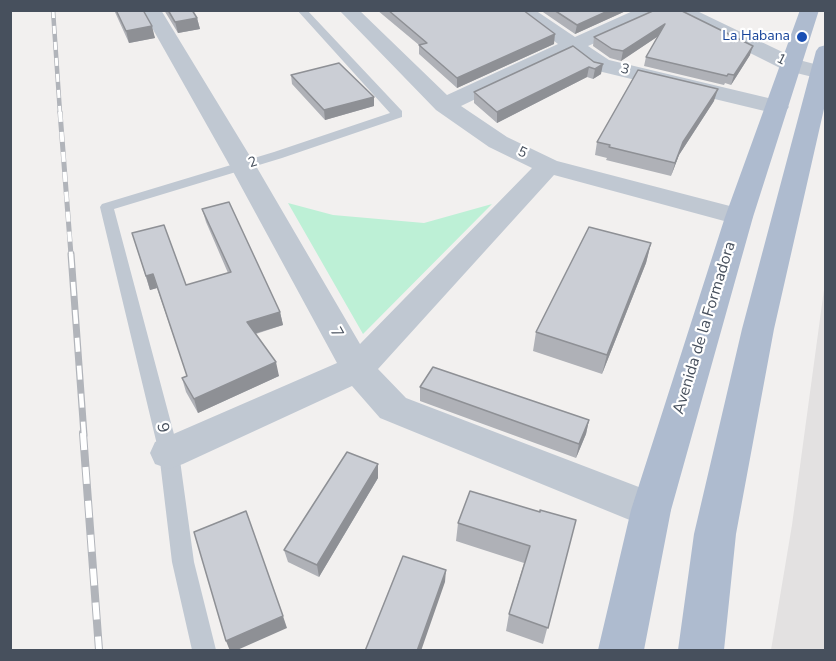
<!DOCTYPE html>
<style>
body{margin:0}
#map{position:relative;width:836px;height:661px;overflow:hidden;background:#f2f0ef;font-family:"Nunito Sans",sans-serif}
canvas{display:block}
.frame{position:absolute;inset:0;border:12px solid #47505d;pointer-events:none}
</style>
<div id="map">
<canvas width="836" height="661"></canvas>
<div class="frame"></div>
</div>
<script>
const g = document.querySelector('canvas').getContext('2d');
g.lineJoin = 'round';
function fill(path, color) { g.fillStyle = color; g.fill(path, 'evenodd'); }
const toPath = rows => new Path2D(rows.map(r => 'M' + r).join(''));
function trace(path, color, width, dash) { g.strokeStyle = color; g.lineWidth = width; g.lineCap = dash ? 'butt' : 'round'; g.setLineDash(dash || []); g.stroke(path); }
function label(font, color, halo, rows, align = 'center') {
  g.font = font + ' "Nunito Sans",sans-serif'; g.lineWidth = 4.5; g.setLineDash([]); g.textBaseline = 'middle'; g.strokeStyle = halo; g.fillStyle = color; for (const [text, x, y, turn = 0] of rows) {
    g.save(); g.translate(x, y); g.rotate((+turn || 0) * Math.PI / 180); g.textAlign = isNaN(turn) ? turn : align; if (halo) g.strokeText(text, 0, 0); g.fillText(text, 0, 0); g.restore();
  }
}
const education = toPath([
 [825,282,825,650,771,650,792,525]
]);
const green = toPath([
 [288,203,333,215,424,223,492,204,363,334]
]);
const service = toPath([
 [297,10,307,10,402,111,402,117,282,158,114,209,179,453,194,562,216,650,192,650,172,562,159,453,100,207,102,204,274,152,390,113,297,10]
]);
const minor = toPath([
 [142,10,161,10,256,166,360,344,532,168,489,147,436,110,339,10,359,10,447,95,558,44,513,10,535,10,575,37,635,10,661,10,659,14,588,46,609,60,785,102,789,107,785,112,777,114,594,70,572,53,461,106,507,137,557,161,749,211,753,217,749,223,739,225,554,175,378,369,406,398,665,497,671,510,665,523,651,528,637,523,380,418,352,386,183,464,169,469,155,464,150,453,155,442,337,363,230,166,142,10],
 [670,10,695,10,799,60,826,67,826,77,821,79,784,70,672,14,670,10]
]);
const primary = toPath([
 [800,10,819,10,753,217,671,510,644,650,598,650,631,510,725,217,800,10],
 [826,45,826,100,774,329,736,534,724,650,678,650,694,534,742,329,816,51,819,47,826,45]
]);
const railFar3 = toPath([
 [53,10,60,113]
]);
const railFar2 = toPath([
 [60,112,71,255]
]);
const railFar1 = toPath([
 [71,254,84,435]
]);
const rail = toPath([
 [83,433,99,650]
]);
const wall = toPath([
 [114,10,143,10,155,38,129,43],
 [164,10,192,10,197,18,200,29,178,33],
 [377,10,523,10,554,44,457,88,419,54,419,45],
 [540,10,628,10,575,34],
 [655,10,750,55,731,85,725,83,724,85,644,66,646,57,658,36,621,61,610,58,593,46,594,37],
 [573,46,601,74,593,79,587,77,497,123,474,103,474,92],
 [291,75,374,97,374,106,325,120,292,84],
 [714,101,679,155,671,176,606,160,607,158,595,155,597,142],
 [202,209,280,312,283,325,256,334,279,376,198,413,186,392,182,378,187,376,157,288,150,290,132,233,186,285,228,273,206,222],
 [651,243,646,263,602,374,533,351,536,332],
 [420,387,589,420,586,434,576,458,420,401],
 [378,464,378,478,319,577,288,562,284,550],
 [540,512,576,520,543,644,506,631,509,614,524,563,456,541,458,523]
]);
const shadedWall = toPath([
 [610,10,628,10,575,34,577,25],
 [197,18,200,29,178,33,175,22],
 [665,24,663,33,621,61,623,51],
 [152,26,155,38,129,43,126,31],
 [555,34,554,44,457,88,457,78],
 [753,46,750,55,731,85,734,75],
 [603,64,601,74,593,79,595,69],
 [589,67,587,77,497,123,497,112],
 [718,89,714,101,679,155,671,176,675,163,683,142],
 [374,97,374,106,325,120,324,110],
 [651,243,646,263,602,374,607,355],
 [153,274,157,288,150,290,146,276],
 [280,312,283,325,250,335,247,322],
 [276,362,279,376,198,413,194,399],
 [589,420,586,434,576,458,579,444],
 [378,464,378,478,319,577,317,565],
 [446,570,445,582,421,651,417,651],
 [283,616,287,628,235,651,230,651,226,641]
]);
const building = toPath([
 [116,10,143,10,152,26,126,31,116,10],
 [168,10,192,10,197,18,175,22,168,10],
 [388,10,523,10,555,34,457,78,419,45,427,43,388,10],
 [554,10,610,10,577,25,554,10],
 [655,10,680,10,753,46,734,75,728,74,727,76,646,57,665,24,623,51,612,49,594,37,655,10],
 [573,46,594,62,603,64,595,69,589,67,497,112,474,92,573,46],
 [339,63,374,97,324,110,291,75,339,63],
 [638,70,718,89,683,142,675,163,609,147,610,145,597,142,638,70],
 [229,202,280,312,247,322,276,362,194,399,182,378,187,376,153,274,146,276,132,233,164,225,186,285,231,272,202,209,229,202],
 [589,227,651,243,607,355,536,332,589,227],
 [433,367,589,420,579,444,420,387,433,367],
 [347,452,378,464,317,565,284,550,347,452],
 [470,491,540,512,540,510,576,520,548,628,509,614,530,546,458,523,470,491],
 [246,511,283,616,226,641,194,532,246,511],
 [403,556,446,570,417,651,365,651,403,556]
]);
const markers = [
 [802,37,6,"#1a4fb4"]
];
const farTransitnames = [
 ["La Habana",790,37]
];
const farStreetnames = [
 ["1",781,60,26],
 ["3",625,70,14],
 ["5",522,153,26],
 ["2",253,163,-18]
];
const streetNames = [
 ["Avenida de la Formadora",705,328,-73],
 ["7",336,333,61],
 ["9",162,428,76]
];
fill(education, '#e3e1e1');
fill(green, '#bdf0d6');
fill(service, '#c0c8d2');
fill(minor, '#c0c8d2');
fill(primary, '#aebbcf');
trace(railFar3, '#b1b4ba', 4.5);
trace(railFar2, '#b1b4ba', 5);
trace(railFar1, '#b1b4ba', 7);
trace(rail, '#b1b4ba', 8);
trace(railFar3, '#fff', 3, [8]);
trace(railFar2, '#fff', 4, [10]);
trace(railFar1, '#fff', 4.5, [14]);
trace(rail, '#fff', 6, [17]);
fill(wall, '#afb1b7');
fill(shadedWall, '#8e9095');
fill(building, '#cbced5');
trace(building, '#8e9095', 1.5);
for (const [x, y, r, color] of markers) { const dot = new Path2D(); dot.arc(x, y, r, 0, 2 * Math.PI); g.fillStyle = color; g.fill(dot); trace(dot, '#fff', 2); }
label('14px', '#164399', '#fff', farTransitnames, 'right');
label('14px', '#47505d', '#fff', farStreetnames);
label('16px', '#47505d', '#fff', streetNames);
</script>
